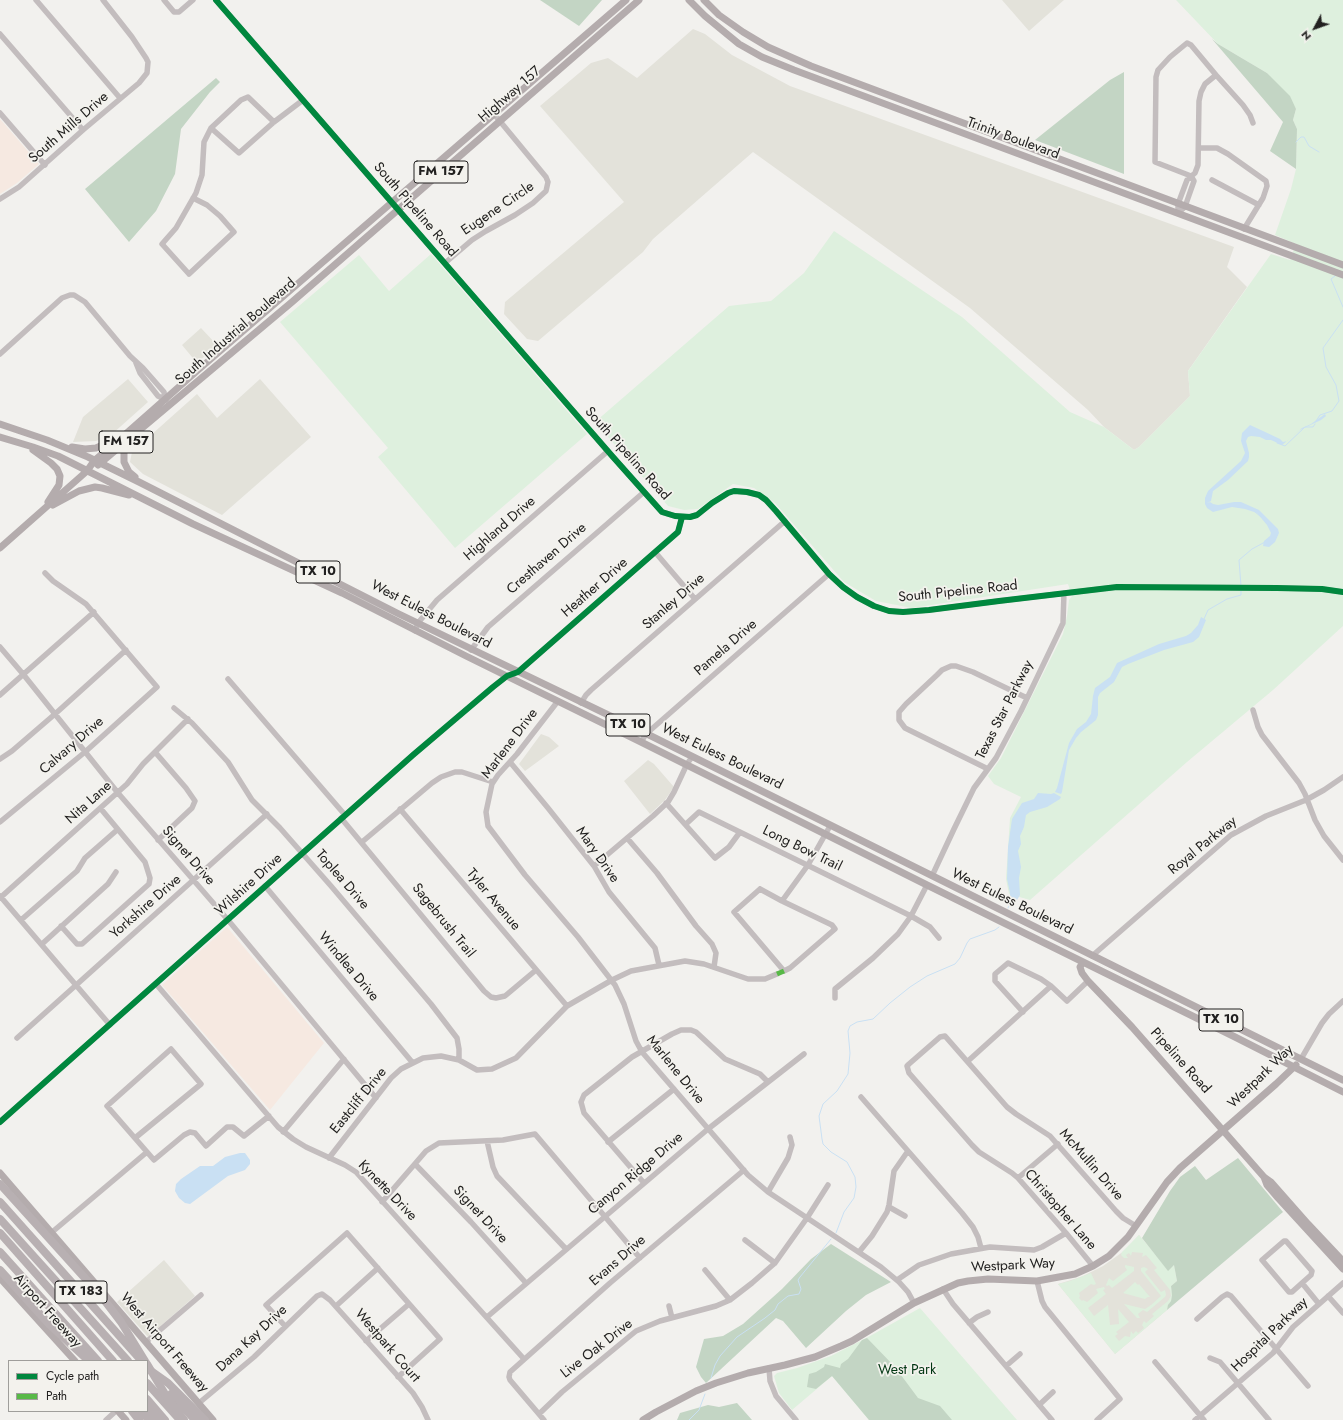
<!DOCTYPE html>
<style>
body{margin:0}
#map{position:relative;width:1343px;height:1420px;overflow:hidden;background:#f2f1ee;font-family:Jost,sans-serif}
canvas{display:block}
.legend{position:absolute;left:8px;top:1360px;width:140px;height:52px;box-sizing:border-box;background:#f3f2ed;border:1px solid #9f9e9b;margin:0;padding:5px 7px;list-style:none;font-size:12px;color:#222120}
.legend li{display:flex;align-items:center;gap:8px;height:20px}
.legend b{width:20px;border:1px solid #9f9e9b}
.north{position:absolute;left:1295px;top:8px;width:40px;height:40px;-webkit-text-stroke:3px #f3f2ed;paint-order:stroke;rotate:229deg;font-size:11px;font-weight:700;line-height:16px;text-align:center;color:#222120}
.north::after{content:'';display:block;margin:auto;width:14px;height:18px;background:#222120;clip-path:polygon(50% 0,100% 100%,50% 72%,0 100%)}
</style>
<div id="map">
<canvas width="1343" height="1420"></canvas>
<ul class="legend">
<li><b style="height:5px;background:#00873e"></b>Cycle path</li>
<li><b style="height:5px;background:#58b947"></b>Path</li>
</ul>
<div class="north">N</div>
</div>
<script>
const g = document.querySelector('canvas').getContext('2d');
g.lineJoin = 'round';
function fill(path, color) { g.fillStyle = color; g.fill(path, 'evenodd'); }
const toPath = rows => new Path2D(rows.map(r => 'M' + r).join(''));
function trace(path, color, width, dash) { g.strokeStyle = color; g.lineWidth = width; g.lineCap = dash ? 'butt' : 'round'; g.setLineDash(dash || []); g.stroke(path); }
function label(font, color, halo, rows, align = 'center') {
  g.font = font + ' Jost,sans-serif'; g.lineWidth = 3.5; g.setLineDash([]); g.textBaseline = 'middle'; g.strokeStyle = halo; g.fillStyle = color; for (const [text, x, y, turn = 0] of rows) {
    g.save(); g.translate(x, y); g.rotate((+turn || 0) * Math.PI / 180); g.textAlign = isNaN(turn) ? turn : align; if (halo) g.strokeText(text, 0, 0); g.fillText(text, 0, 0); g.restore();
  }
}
const built = toPath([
 [1002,0,1064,0,1029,31],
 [693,29,705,34,732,55,790,86,1234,247,1227,267,1247,287,1188,371,1190,396,1139,447,1134,450,1104,427,1088,410,970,308,753,152,653,239,643,252,538,341,527,339,504,314,505,302,624,202,540,106,591,63,608,58,637,78],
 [201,328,217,345,197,363,182,345],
 [128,379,148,402,111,435,96,441,73,442,83,417],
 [260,379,311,437,222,515,143,474,130,462,132,452,197,394,217,418],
 [541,734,549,737,559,746,525,771,519,764],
 [648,760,654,764,674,787,665,800,650,814,624,781],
 [1139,1235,1168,1271,1172,1295,1167,1310,1115,1354,1058,1284,1081,1277,1103,1266,1124,1251],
 [164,1260,195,1296,148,1337,117,1302]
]);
const education = toPath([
 [0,119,39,164,17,183,0,194],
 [227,927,324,1043,270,1110,162,985]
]);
const green = toPath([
 [1176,0,1343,0,1343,626,1273,690,1187,762,1030,900,1009,894,1006,879,1010,818,1021,797,994,784,988,776,1001,758,1063,634,1067,616,1069,600,1072,596,1068,584,912,608,876,601,844,582,775,503,754,488,733,484,698,509,684,510,668,506,595,422,729,306,771,301,804,273,834,231,962,317,1070,412,1104,427,1134,450,1139,447,1190,396,1188,371,1271,254,1290,260,1296,244,1275,235,1291,189,1296,169,1297,129,1293,120,1296,109,1267,73,1218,44],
 [431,254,587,434,455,548,378,457,388,448,280,322,359,255,389,291],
 [1139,1235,1168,1270,1174,1265,1177,1281,1171,1286,1172,1295,1171,1301,1168,1305,1167,1310,1115,1354,1058,1284,1070,1281,1091,1273,1096,1284,1094,1285,1091,1284,1079,1293,1080,1296,1079,1298,1082,1301,1083,1300,1087,1302,1098,1293,1096,1289,1104,1287,1105,1289,1103,1290,1106,1294,1088,1308,1094,1316,1108,1305,1110,1325,1119,1324,1118,1309,1129,1322,1116,1332,1118,1334,1115,1336,1119,1341,1125,1336,1130,1337,1131,1331,1133,1334,1136,1331,1138,1333,1144,1328,1142,1325,1144,1321,1146,1323,1154,1316,1152,1314,1168,1301,1171,1296,1170,1290,1154,1270,1157,1268,1146,1255,1142,1257,1143,1253,1132,1252,1131,1256,1129,1253,1126,1255,1128,1258,1124,1258,1121,1255,1122,1252],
 [1125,1265,1134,1267,1134,1271,1112,1288,1109,1285,1107,1286,1106,1285,1109,1278,1113,1281,1127,1270,1125,1267],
 [1144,1267,1148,1269,1145,1272,1161,1292,1165,1290,1166,1295,1165,1297,1147,1312,1143,1310,1138,1314,1140,1318,1137,1318,1124,1304,1145,1309,1151,1305,1161,1296,1141,1271,1141,1268],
 [1135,1282,1138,1285,1139,1284,1150,1297,1148,1297,1145,1299,1123,1293],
 [920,1308,1017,1420,869,1420,832,1376,792,1410,779,1393,774,1376,777,1373,797,1368,831,1356,870,1336]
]);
const forest = toPath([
 [540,0,602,0,579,26],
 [1212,39,1218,44,1267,73,1290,96,1296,109,1293,120,1297,129,1296,169,1270,151,1283,122],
 [1124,72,1124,174,1035,140,1110,80],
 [216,78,220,82,210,92,181,129,175,174,156,211,129,242,85,189],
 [1238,1158,1283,1212,1167,1310,1168,1305,1171,1301,1172,1295,1171,1286,1177,1281,1174,1265,1168,1271,1142,1238,1170,1191,1180,1177,1195,1166,1206,1180],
 [831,1244,891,1282,866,1295,846,1311,806,1348,783,1321,776,1318,706,1383,701,1377,696,1367,704,1339,723,1336,743,1324,782,1289,811,1259],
 [867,1338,895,1367,918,1398,940,1406,952,1420,869,1420,832,1376,816,1389,807,1387,809,1374,816,1372,824,1367,825,1364,840,1368,841,1364,848,1359,862,1340],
 [737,1403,752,1420,677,1420,680,1413,708,1405,719,1407]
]);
const water = toPath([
 [1325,414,1326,416,1321,420,1300,430,1282,445,1271,440,1266,440,1260,437,1251,436,1248,437,1246,441,1249,453,1249,457,1248,461,1228,480,1213,491,1211,501,1207,503,1210,502,1213,504,1218,505,1234,502,1241,502,1259,510,1278,529,1279,533,1275,542,1269,547,1263,546,1264,541,1270,536,1271,533,1267,525,1257,513,1245,509,1232,507,1213,512,1207,508,1205,504,1205,498,1208,491,1241,461,1245,453,1241,441,1242,433,1250,425,1263,431,1280,439,1283,442,1287,441,1302,428,1311,424],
 [1201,617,1206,620,1199,637,1193,642,1164,650,1128,664,1122,667,1114,682,1100,693,1098,697,1098,715,1096,720,1081,732,1076,738,1069,750,1062,792,1061,794,1055,792,1057,788,1069,743,1077,729,1086,722,1091,714,1093,696,1095,688,1110,677,1117,663,1159,644,1186,636,1191,633,1198,625],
 [1038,793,1051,794,1054,793,1061,797,1060,799,1047,807,1030,812,1026,815,1024,827,1020,836,1021,844,1018,851,1021,867,1019,878,1020,895,1017,900,1010,897,1010,893,1007,879,1008,847,1012,819,1022,803,1034,799],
 [240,1153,245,1153,250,1160,250,1164,245,1170,228,1176,190,1204,185,1203,179,1198,175,1191,176,1184,181,1179,200,1166,213,1166,225,1157]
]);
const stream = toPath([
 [1296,142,1301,137,1304,137,1309,146,1319,152],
 [1335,276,1331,279,1343,307],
 [1316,421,1320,415,1332,411,1339,401,1336,385,1326,367,1323,348,1343,320],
 [1277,443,1285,446,1305,427,1313,427,1315,424],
 [1255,512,1260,516],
 [1241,586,1239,560,1252,549,1265,542],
 [1204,619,1208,610,1227,599,1241,595,1241,591],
 [1008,908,1013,898],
 [836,1233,844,1212,854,1198,856,1187,855,1177,847,1162,831,1152,823,1144,822,1139,819,1116,823,1104,837,1091,848,1074,850,1053,848,1031,850,1026,857,1022,873,1019,890,1003,910,987,927,976,955,964,960,958,967,943,970,939,995,930,999,927],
 [711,1378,715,1365,720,1356,737,1337,765,1318,775,1310,778,1304,788,1296,799,1294,801,1289,798,1280,800,1277,831,1239],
 [689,1420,699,1410,705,1394]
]);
const minor = toPath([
 [36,0,120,98],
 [164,0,174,12,179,12,193,0],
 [216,0,613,457,662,512,675,516,690,517,697,515,712,503,728,493,734,491,747,492,759,495,766,500,776,511,829,574,843,587,857,597,874,606,889,611,903,612,929,610,999,601,1117,587,1277,588,1322,589,1343,592],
 [0,34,83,130],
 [0,113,45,165],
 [211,128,239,153,274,122,303,100],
 [1199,148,1217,148,1228,154,1266,181,1267,186,1263,198,1244,229],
 [1191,176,1155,162,1156,77,1158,70,1170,57,1187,43,1191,45,1216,75,1243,105,1250,115,1253,123],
 [1212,180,1259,205],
 [193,198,207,205,220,216,234,232,189,274,162,244,176,228,196,193,202,175,204,142,211,128,241,100,248,97,274,122],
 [0,199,19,187,83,130,139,83,147,73,148,62,146,58,132,37,103,0],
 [1178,213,1178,204,1187,180,1195,173,1198,165,1199,101,1201,92,1205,84,1216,75],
 [1178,213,1185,207,1187,201,1194,181,1191,176],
 [445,263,472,240,486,231,515,215,533,203,546,191,548,182,546,177,494,114],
 [0,354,62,298,70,295,74,295,85,302,130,356,143,368,164,392,165,399],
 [136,363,140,373,158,396,166,400],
 [655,552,695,599],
 [415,631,418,623,437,600,608,451],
 [0,647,23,674,118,793,228,920,376,1098],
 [471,650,488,627,644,492],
 [228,679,345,815],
 [0,695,94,612],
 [558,701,517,754,498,775,492,784,486,812,488,826,525,875,578,937,615,985,624,1004,636,1041,642,1052,748,1175,768,1192,881,1267,899,1282,908,1292,914,1303],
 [581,703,586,695,591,690,785,521],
 [174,708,192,723,228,762,252,800,280,828,331,886,431,1004,457,1038,459,1049,459,1060],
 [1253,710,1258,727,1262,735,1299,783,1305,794,1315,820,1324,836,1343,860],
 [641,742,646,734,829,574],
 [155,752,186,788,195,801,192,808,158,840],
 [0,759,12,751,55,714,126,650],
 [510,762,548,808,594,866,609,892,655,948,659,965],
 [988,769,905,728,899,720,899,712,906,704,937,675,942,670,951,666,956,666,973,672,1027,698],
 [666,803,715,858,729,847,740,832],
 [400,809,567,1006],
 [341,818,484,991,491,997,496,998,505,996,536,970],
 [0,822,85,752,157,687,86,604,53,581,45,573],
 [686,824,699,812,911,916,930,927,939,938],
 [627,838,657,873,696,926,712,944,716,953,714,967],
 [362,842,432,783,441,777,455,772,462,772,493,782],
 [594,866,653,816,668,802,674,792,687,764,692,757],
 [932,876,954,829,974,788,996,758,1021,711,1057,636,1063,623,1064,593],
 [265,886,412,1062],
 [760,889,782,901,832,925,835,929,790,968,784,971,734,912,760,889],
 [0,896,110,1025],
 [0,898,127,784,143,764,188,719],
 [782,901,808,865,830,826],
 [21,920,77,871,85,858,117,830],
 [61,926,77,944,82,944,149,884,150,878,145,862,101,809],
 [42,944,108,884,116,872],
 [1092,956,1231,835,1266,816,1306,800,1324,790,1343,777],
 [156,984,278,1127,293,1139,306,1147,345,1165,356,1172,524,1359],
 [835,998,835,989,873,958,898,934,911,916,927,885],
 [1023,1012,995,981,995,974,1008,963,1041,979,1051,986,1067,1001,1088,981],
 [17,1038,267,814],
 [1301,1059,1322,1023,1329,1014,1343,1001],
 [968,1061,1051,986],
 [861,1097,962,1213,973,1227,978,1237,981,1248],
 [0,1122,413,755,493,687,507,676,518,672,678,532,682,517],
 [283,1132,344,1059],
 [135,1138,201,1084,171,1049,107,1106,154,1160,184,1135,190,1132,195,1133,206,1146,227,1127,233,1127,244,1136,269,1116],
 [487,1141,493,1167,497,1176,566,1249],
 [608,1142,674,1089],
 [329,1158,391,1078,401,1069,423,1058,441,1056,459,1060,477,1070,492,1069,516,1058,567,1006,612,980,631,971,685,961,704,964,748,979,765,979,777,974],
 [415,1164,471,1222,526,1283],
 [1018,1178,1058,1144],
 [644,1183,584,1113,581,1102,584,1095,632,1057,672,1034,681,1030,691,1030,696,1032,725,1059,760,1074,768,1082],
 [768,1192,788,1158,792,1145,790,1137],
 [382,1202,426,1151,439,1143,503,1140,535,1134,640,1258],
 [889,1207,905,1216],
 [51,1233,147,1152],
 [745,1240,775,1263],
 [859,1252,872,1236,887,1212,889,1205,894,1171,908,1151],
 [1093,1266,1066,1233,1018,1178,1012,1173,979,1152,972,1145,909,1073,907,1066,909,1064,940,1037,945,1036,1007,1107,1016,1114,1050,1136,1116,1211,1123,1218,1136,1226],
 [705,1270,730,1300],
 [897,1280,919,1265,951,1254,990,1247,1034,1250,1042,1247,1066,1233],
 [1037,1281,1042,1301,1045,1307,1120,1399,1097,1420],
 [1302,1283,1311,1275,1312,1271,1286,1241,1284,1241,1262,1260,1289,1292,1292,1292,1302,1283,1319,1304],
 [943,1289,953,1304,1052,1420],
 [1328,1296,1343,1313],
 [336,1306,378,1268],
 [669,1306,672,1318],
 [487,1317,708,1129,804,1054],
 [1197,1319,1222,1297,1227,1294,1231,1296,1308,1386],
 [969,1323,977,1317,988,1312],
 [285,1326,266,1305,347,1233,440,1339,398,1377],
 [366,1341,409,1304],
 [146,1342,201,1295],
 [1210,1358,1220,1362,1269,1420],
 [1155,1362,1204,1420],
 [1006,1366,1020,1354],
 [769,1368,770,1381,776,1396,796,1420],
 [199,1403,254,1357,317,1296,322,1294,330,1300,413,1393,422,1407,428,1420],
 [1039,1405,1053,1392],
 [539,1414,562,1392,636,1331,660,1321,716,1306,730,1300,752,1283,775,1263,807,1218,828,1185],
 [106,1420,116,1411],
 [544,1420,510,1380,509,1377,510,1372,610,1283,744,1170],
 [1195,1420,1273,1353,1293,1327,1343,1283]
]);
const major = toPath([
 [689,0,705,16,739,44,762,57,794,70,1343,275],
 [704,0,719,15,743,32,768,47,811,66,1343,265],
 [0,424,47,440,88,457,139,482,399,614,627,724,1343,1080],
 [0,437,33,447,58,456,193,524,342,593,466,656,641,742,927,885,1235,1037,1343,1092],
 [128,443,124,451,124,462,129,472,135,477],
 [72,447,85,449,96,448,116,439],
 [33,450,51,463,57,469,60,476,59,485,48,502],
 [98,465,292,302,639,0],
 [53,505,79,491,95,487,102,488,129,495],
 [0,548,87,471,94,461,128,432,198,370,626,0],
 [1083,962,1080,967,1082,973,1088,981,1132,1027,1264,1177,1271,1182,1308,1224,1343,1261],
 [0,1173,213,1420],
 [1264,1177,1267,1185,1278,1198,1343,1269],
 [0,1278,75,1361],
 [118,1411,126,1420],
 [643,1420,656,1412,696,1391,716,1383,748,1373,785,1365,815,1357,841,1346,852,1341,914,1303,958,1283,968,1281,988,1279,1037,1281,1075,1274,1093,1266,1109,1256,1128,1237,1167,1182,1180,1168,1276,1084,1296,1065]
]);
const highway = toPath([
 [0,1184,102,1297,121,1322,145,1361],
 [0,1202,140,1359],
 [0,1219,128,1361],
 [0,1233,113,1361],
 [0,1252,98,1361],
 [0,1270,49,1324,89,1361],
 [151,1371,168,1383,205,1420],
 [147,1383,180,1420],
 [171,1394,195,1420],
 [147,1399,165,1420],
 [147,1409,159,1420],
 [132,1411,139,1420],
 [141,1411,149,1420]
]);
const highwayBridge = toPath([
 [147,1364,168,1399,184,1420]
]);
const quiet = toPath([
 [777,974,784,971]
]);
const cycleway = toPath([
 [216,0,613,457,662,512,675,516,690,517,697,515,712,503,728,493,734,491,747,492,759,495,766,500,776,511,829,574,843,587,857,597,874,606,889,611,903,612,929,610,999,601,1117,587,1277,588,1322,589,1343,592],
 [0,1122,413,755,493,687,507,676,518,672,678,532,682,517]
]);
const shields = [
 [441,172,54],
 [126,442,54],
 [318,572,44],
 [628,725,44],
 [1221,1020,44],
 [81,1292,52]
];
const shieldNames = [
 ["FM 157",441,172],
 ["FM 157",126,442],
 ["TX 10",318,572],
 ["TX 10",628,725],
 ["TX 10",1221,1020],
 ["TX 183",81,1292]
];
const streetNames = [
 ["Highway 157",510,95,-41],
 ["South Mills Drive",69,128,-41],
 ["Trinity Boulevard",1013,139,20],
 ["Eugene Circle",498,209,-34],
 ["South Pipeline Road",415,210,49],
 ["South Industrial Boulevard",236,332,-41],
 ["South Pipeline Road",627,454,48],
 ["Highland Drive",500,529,-41],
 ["Cresthaven Drive",547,559,-41],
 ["Heather Drive",595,588,-41],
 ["South Pipeline Road",958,592,-6],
 ["Stanley Drive",674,602,-41],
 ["West Euless Boulevard",431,615,27],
 ["Pamela Drive",726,648,-41],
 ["Texas Star Parkway",1005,710,-63],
 ["Marlene Drive",510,744,-53],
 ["Calvary Drive",72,746,-41],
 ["West Euless Boulevard",722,757,26],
 ["Nita Lane",89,803,-42],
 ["Royal Parkway",1203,846,-39],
 ["Long Bow Trail",802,849,26],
 ["Mary Drive",597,855,55],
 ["Signet Drive",188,856,49],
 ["Toplea Drive",342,880,49],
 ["Wilshire Drive",249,885,-42],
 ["Tyler Avenue",493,900,50],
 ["West Euless Boulevard",1012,902,26],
 ["Yorkshire Drive",146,907,-41],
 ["Sagebrush Trail",443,921,51],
 ["Windlea Drive",348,967,50],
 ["Pipeline Road",1180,1061,48],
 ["Marlene Drive",675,1070,51],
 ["Westpark Way",1261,1077,-44],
 ["Eastcliff Drive",359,1101,-51],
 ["McMullin Drive",1091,1165,49],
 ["Canyon Ridge Drive",636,1174,-40],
 ["Kynette Drive",387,1191,46],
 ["Christopher Lane",1060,1210,49],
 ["Signet Drive",480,1215,47],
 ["Evans Drive",618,1261,-41],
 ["Westpark Way",1013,1266,-3],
 ["Airport Freeway",47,1311,48],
 ["Hospital Parkway",1270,1335,-44],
 ["Dana Kay Drive",252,1339,-43],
 ["West Airport Freeway",164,1343,49],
 ["Westpark Court",387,1346,49],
 ["Live Oak Drive",597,1349,-38]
];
const parkNames = [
 ["West Park",907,1371]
];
fill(built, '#e3e2da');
fill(education, '#f6e9e1');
fill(green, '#def0de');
fill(forest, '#c3d5c4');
fill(water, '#c9e0f3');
trace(stream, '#c9e0f3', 1);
trace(minor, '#c3bdbe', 5.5);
trace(major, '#b4acad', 7);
trace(highway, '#b8b0b2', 8);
trace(highwayBridge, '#b8b0b2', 8);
trace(quiet, '#58b947', 5, [10, 5]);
trace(cycleway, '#00873e', 6);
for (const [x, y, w] of shields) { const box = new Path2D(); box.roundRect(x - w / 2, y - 11, w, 22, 3); g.fillStyle = '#f3f2ed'; g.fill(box); trace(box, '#222120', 1); }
label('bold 13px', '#222120', null, shieldNames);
label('14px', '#222120', '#f3f2ed', streetNames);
label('14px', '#003612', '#f3f2ed', parkNames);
</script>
